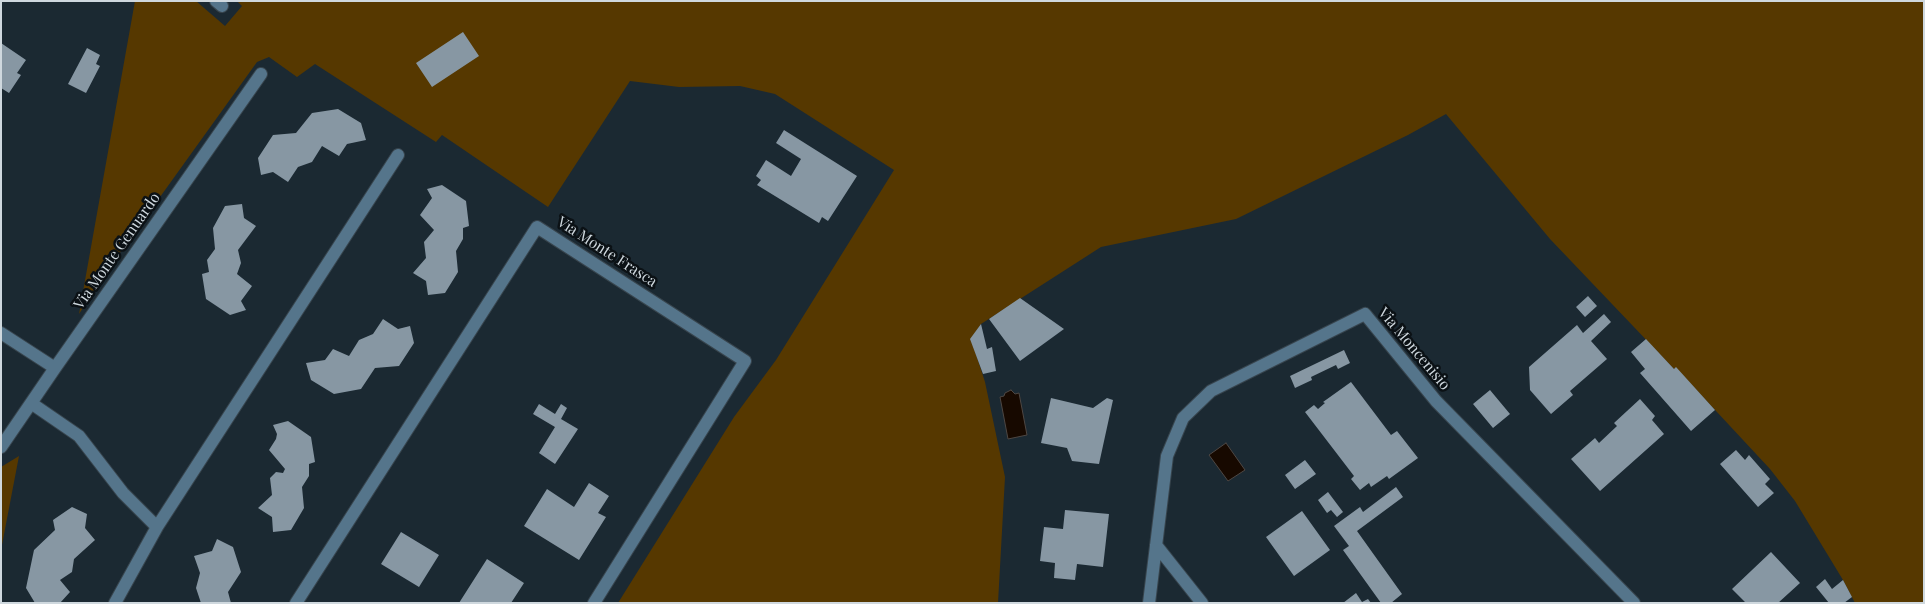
<!DOCTYPE html>
<style>
body{margin:0}
#map{position:relative;width:1925px;height:604px;overflow:hidden;background:#1b2932;font-family:"Playfair Display",serif}
canvas{display:block}
.frame{position:absolute;inset:0;border:2px solid #cfd8de;pointer-events:none}
</style>
<div id="map">
<canvas width="1925" height="604"></canvas>
<div class="frame"></div>
</div>
<script>
const g = document.querySelector('canvas').getContext('2d');
g.lineJoin = 'round';
function fill(path, color) { g.fillStyle = color; g.fill(path, 'evenodd'); }
const toPath = rows => new Path2D(rows.map(r => 'M' + r).join(''));
function trace(path, color, width, dash) { g.strokeStyle = color; g.lineWidth = width; g.lineCap = dash ? 'butt' : 'round'; g.setLineDash(dash || []); g.stroke(path); }
function label(font, color, halo, rows, align = 'center') {
  g.font = font + ' "Playfair Display",serif'; g.lineWidth = 5; g.setLineDash([]); g.textBaseline = 'middle'; g.strokeStyle = halo; g.fillStyle = color; for (const [text, x, y, turn = 0] of rows) {
    g.save(); g.translate(x, y); g.rotate((+turn || 0) * Math.PI / 180); g.textAlign = isNaN(turn) ? turn : align; if (halo) g.strokeText(text, 0, 0); g.fillText(text, 0, 0); g.restore();
  }
}
const green = toPath([
 [135,1,196,1,225,26,242,6,237,1,1924,1,1924,603,1855,603,1843,580,1795,501,1770,469,1676,368,1674,369,1550,239,1446,114,1408,135,1236,219,1101,247,981,324,971,339,985,382,1005,477,998,603,618,603,734,417,776,360,894,170,775,94,740,86,679,87,630,81,548,207,442,135,436,142,315,64,297,77,269,57,257,62,109,268,79,314],
 [19,456,1,550,1,467]
]);
const water = toPath([
 [1011,390,1015,394,1019,393,1027,435,1008,439,1000,397,1004,396,1005,393,1011,390],
 [1226,443,1245,470,1228,481,1209,455,1226,443]
]);
const building = toPath([
 [463,32,479,56,432,87,416,63],
 [1,43,26,60,17,73,21,75,9,93,1,88],
 [87,48,100,55,96,64,100,66,86,93,68,84],
 [338,109,361,123,366,140,347,144,339,156,322,146,312,162,298,167,288,182,273,172,261,175,258,158,273,135,296,133,312,113],
 [784,130,857,176,828,221,822,217,819,223,757,185,761,180,756,176,766,160,791,176,801,159,776,143],
 [442,185,466,201,469,226,463,228,463,239,456,251,458,272,445,293,428,295,426,281,413,273,426,258,424,242,434,230,420,215,432,198,427,189],
 [242,204,244,218,256,226,238,250,241,263,237,274,252,286,241,301,246,310,230,315,206,299,202,274,209,272,207,260,215,249,213,228,225,206],
 [1588,296,1597,306,1585,317,1576,307],
 [1020,298,1064,329,1020,361,989,319],
 [1604,314,1611,322,1591,341,1607,359,1570,391,1573,395,1551,414,1530,390,1529,367,1577,325,1583,333],
 [383,319,398,329,410,326,414,343,399,366,375,368,361,389,334,394,311,380,306,363,325,360,333,349,349,356,359,340,373,334],
 [981,324,987,349,992,347,996,371,983,374,970,339],
 [1646,339,1674,369,1676,367,1715,410,1691,431,1640,373,1645,369,1631,352],
 [1344,350,1350,363,1338,369,1336,365,1311,377,1312,380,1295,388,1290,376],
 [1351,382,1391,435,1397,431,1418,458,1389,479,1387,476,1371,487,1369,483,1360,490,1351,479,1354,476,1305,412,1314,405,1318,409,1325,403,1323,402],
 [1490,390,1510,414,1493,428,1473,404],
 [1051,398,1093,408,1107,398,1113,400,1099,464,1072,461,1067,448,1041,443],
 [1640,399,1655,416,1652,420,1664,434,1600,491,1571,459,1595,438,1599,443,1617,426,1614,423],
 [539,404,555,414,561,404,567,408,561,419,578,429,555,464,539,453,555,427,533,414],
 [288,421,311,437,315,462,309,464,309,476,302,487,304,508,291,530,273,532,272,517,258,508,272,495,270,478,276,472,283,473,285,469,269,450,276,439,277,434,273,425],
 [1736,450,1745,460,1749,455,1770,479,1765,484,1774,493,1758,507,1720,464],
 [1305,460,1316,474,1295,489,1285,475],
 [589,483,609,496,598,513,606,517,579,560,524,526,547,489,574,507],
 [1396,487,1403,497,1357,531,1402,594,1391,603,1381,603,1343,550,1349,546,1334,526,1360,507,1363,512],
 [1328,492,1343,512,1337,517,1331,510,1327,513,1318,500],
 [72,507,87,514,85,528,95,540,74,559,72,572,60,580,70,592,60,603,35,603,26,588,34,550,55,530,53,520],
 [1065,510,1109,514,1103,567,1077,564,1075,580,1054,578,1055,563,1040,561,1044,527,1063,529],
 [1302,511,1330,550,1294,576,1266,537],
 [401,532,439,555,419,587,381,564],
 [217,539,233,547,241,572,228,592,231,603,201,603,196,588,200,573,194,556,212,551],
 [1771,552,1800,583,1778,603,1746,603,1732,589],
 [487,559,524,583,511,603,459,603],
 [1825,579,1832,589,1843,580,1852,597,1844,603,1829,603,1816,587],
 [1356,593,1362,602,1368,599,1371,603,1343,603]
]);
const minor = toPath([
 [216,1,222,6],
 [1,333,55,368],
 [31,403,79,436,123,493,157,527],
 [1,447,55,368,261,74],
 [1156,545,1202,603],
 [115,603,157,527,398,155],
 [296,603,537,227,745,361,594,603],
 [1149,603,1167,456,1183,418,1211,391,1365,314,1436,401,1634,603]
]);
const streetNames = [
 ["Via Monte Genuardo",117,251,-55],
 ["Via Monte Frasca",607,252,33],
 ["Via Moncenisio",1414,349,50]
];
fill(green, '#563800');
fill(water, '#170900');
trace(water, '#4e4743', 1);
fill(building, '#8797a3');
trace(minor, '#38454e', 14);
trace(minor, '#55758b', 12);
label('15px', '#cfd8de', '#0b1115', streetNames);
</script>
